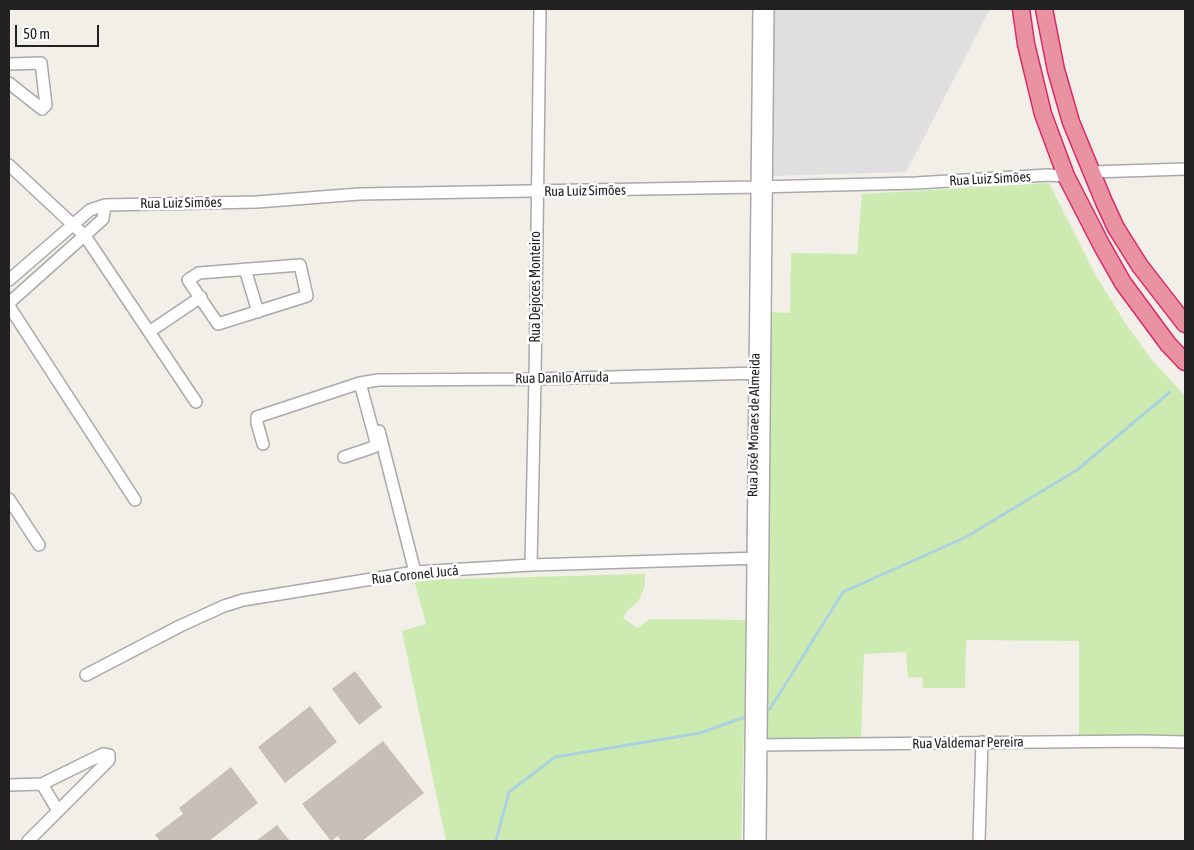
<!DOCTYPE html>
<meta charset="utf-8">
<style>
body{margin:0}
#map{position:relative;width:1194px;height:850px;overflow:hidden;background:#f2efe9;font-family:"Asap Condensed",sans-serif}
canvas{display:block}
.frame{position:absolute;inset:0;border:10px solid #222;pointer-events:none}
.scale{position:absolute;left:15px;top:25px;width:84px;height:22px;box-sizing:border-box;border:2px solid #222;border-top:0;padding-left:6px;font-size:15px;line-height:18px;white-space:nowrap;color:#222;-webkit-text-stroke:4px #fff;paint-order:stroke}
</style>
<div id="map">
<canvas width="1194" height="850"></canvas>
<div class="frame"></div>
<div class="scale">50 m</div>
</div>
<script>
const g = document.querySelector('canvas').getContext('2d');
g.lineJoin = 'round';
function fill(path, color) { g.fillStyle = color; g.fill(path, 'evenodd'); }
const toPath = rows => new Path2D(rows.map(r => 'M' + r).join(''));
function trace(path, color, width, dash) { g.strokeStyle = color; g.lineWidth = width; g.lineCap = dash ? 'butt' : 'round'; g.setLineDash(dash || []); g.stroke(path); }
function label(font, color, halo, rows, align = 'center') {
  g.font = font + ' "Asap Condensed",sans-serif'; g.lineWidth = 5; g.setLineDash([]); g.textBaseline = 'middle'; g.strokeStyle = halo; g.fillStyle = color; for (const [text, x, y, turn = 0] of rows) {
    g.save(); g.translate(x, y); g.rotate((+turn || 0) * Math.PI / 180); g.textAlign = isNaN(turn) ? turn : align; if (halo) g.strokeText(text, 0, 0); g.fillText(text, 0, 0); g.restore();
  }
}
const residential = toPath([
 [773,9,990,9,906,172,772,176]
]);
const grass = toPath([
 [1049,183,1096,276,1128,327,1151,359,1185,396,1185,737,1079,738,1079,641,966,640,965,688,923,688,922,677,908,678,906,652,864,654,861,741,763,743,770,312,790,313,791,253,857,254,862,194],
 [645,574,645,586,638,602,628,610,623,618,637,628,650,619,747,620,741,841,446,841,402,631,426,624,414,580]
]);
const stream = toPath([
 [766,710,770,709,843,592,966,537,1077,470,1170,392],
 [496,841,509,792,555,757,700,733,745,717]
]);
const building = toPath([
 [355,671,382,707,359,725,332,689],
 [310,706,337,742,285,783,258,747],
 [383,741,424,793,362,841,341,841,338,836,331,841,302,804],
 [231,767,258,803,209,841,160,841,155,835,183,814,179,808],
 [277,825,290,841,256,841]
]);
const minor = toPath([
 [9,64,41,63,46,105,42,109,9,83],
 [9,165,85,236,196,402],
 [1091,172,1185,169],
 [300,265,307,296,218,324,188,280,199,273,300,265],
 [245,269,258,312],
 [9,280,90,210,105,205,257,202,359,194,757,187,916,183,1048,175,1066,176],
 [9,303,103,219,105,205],
 [9,306,135,500],
 [149,332,201,297],
 [360,383,378,380,535,379,760,373],
 [379,431,415,572],
 [263,444,257,423,257,417,360,383,376,442,375,446,371,448,344,457],
 [9,499,39,545],
 [531,565,535,379,540,9],
 [86,675,180,626,224,606,243,600,415,572,531,565,759,558],
 [755,745,1141,741,1185,742],
 [42,784,58,811],
 [9,785,42,784,103,754,109,755,109,760,28,841],
 [750,841,759,9],
 [760,841,768,9],
 [979,841,982,742]
]);
const highway = toPath([
 [1021,9,1026,44,1043,114,1066,176,1102,246,1123,283,1168,344,1185,362],
 [1044,9,1056,70,1071,122,1104,202,1116,228,1140,266,1185,324]
]);
const streetNames = [
 ["Rua Luiz Simões",990,179,-3],
 ["Rua Luiz Simões",585,191,-1],
 ["Rua Luiz Simões",181,203,-1],
 ["Rua Dejoces Monteiro",536,287,-90],
 ["Rua Danilo Arruda",562,378,-1],
 ["Rua José Moraes de Almeida",754,425,-89],
 ["Rua Coronel Jucá",415,575,-6],
 ["Rua Valdemar Pereira",968,743,-1]
];
fill(residential, '#e0dfdf');
fill(grass, '#cdebb0');
trace(stream, '#aad3df', 3);
fill(building, '#c7bfb8');
trace(minor, '#a9a9a9', 14);
trace(highway, '#dc2a67', 19);
trace(minor, '#fff', 11);
trace(highway, '#e892a2', 16);
label('14px', '#222', '#fff', streetNames);
</script>
